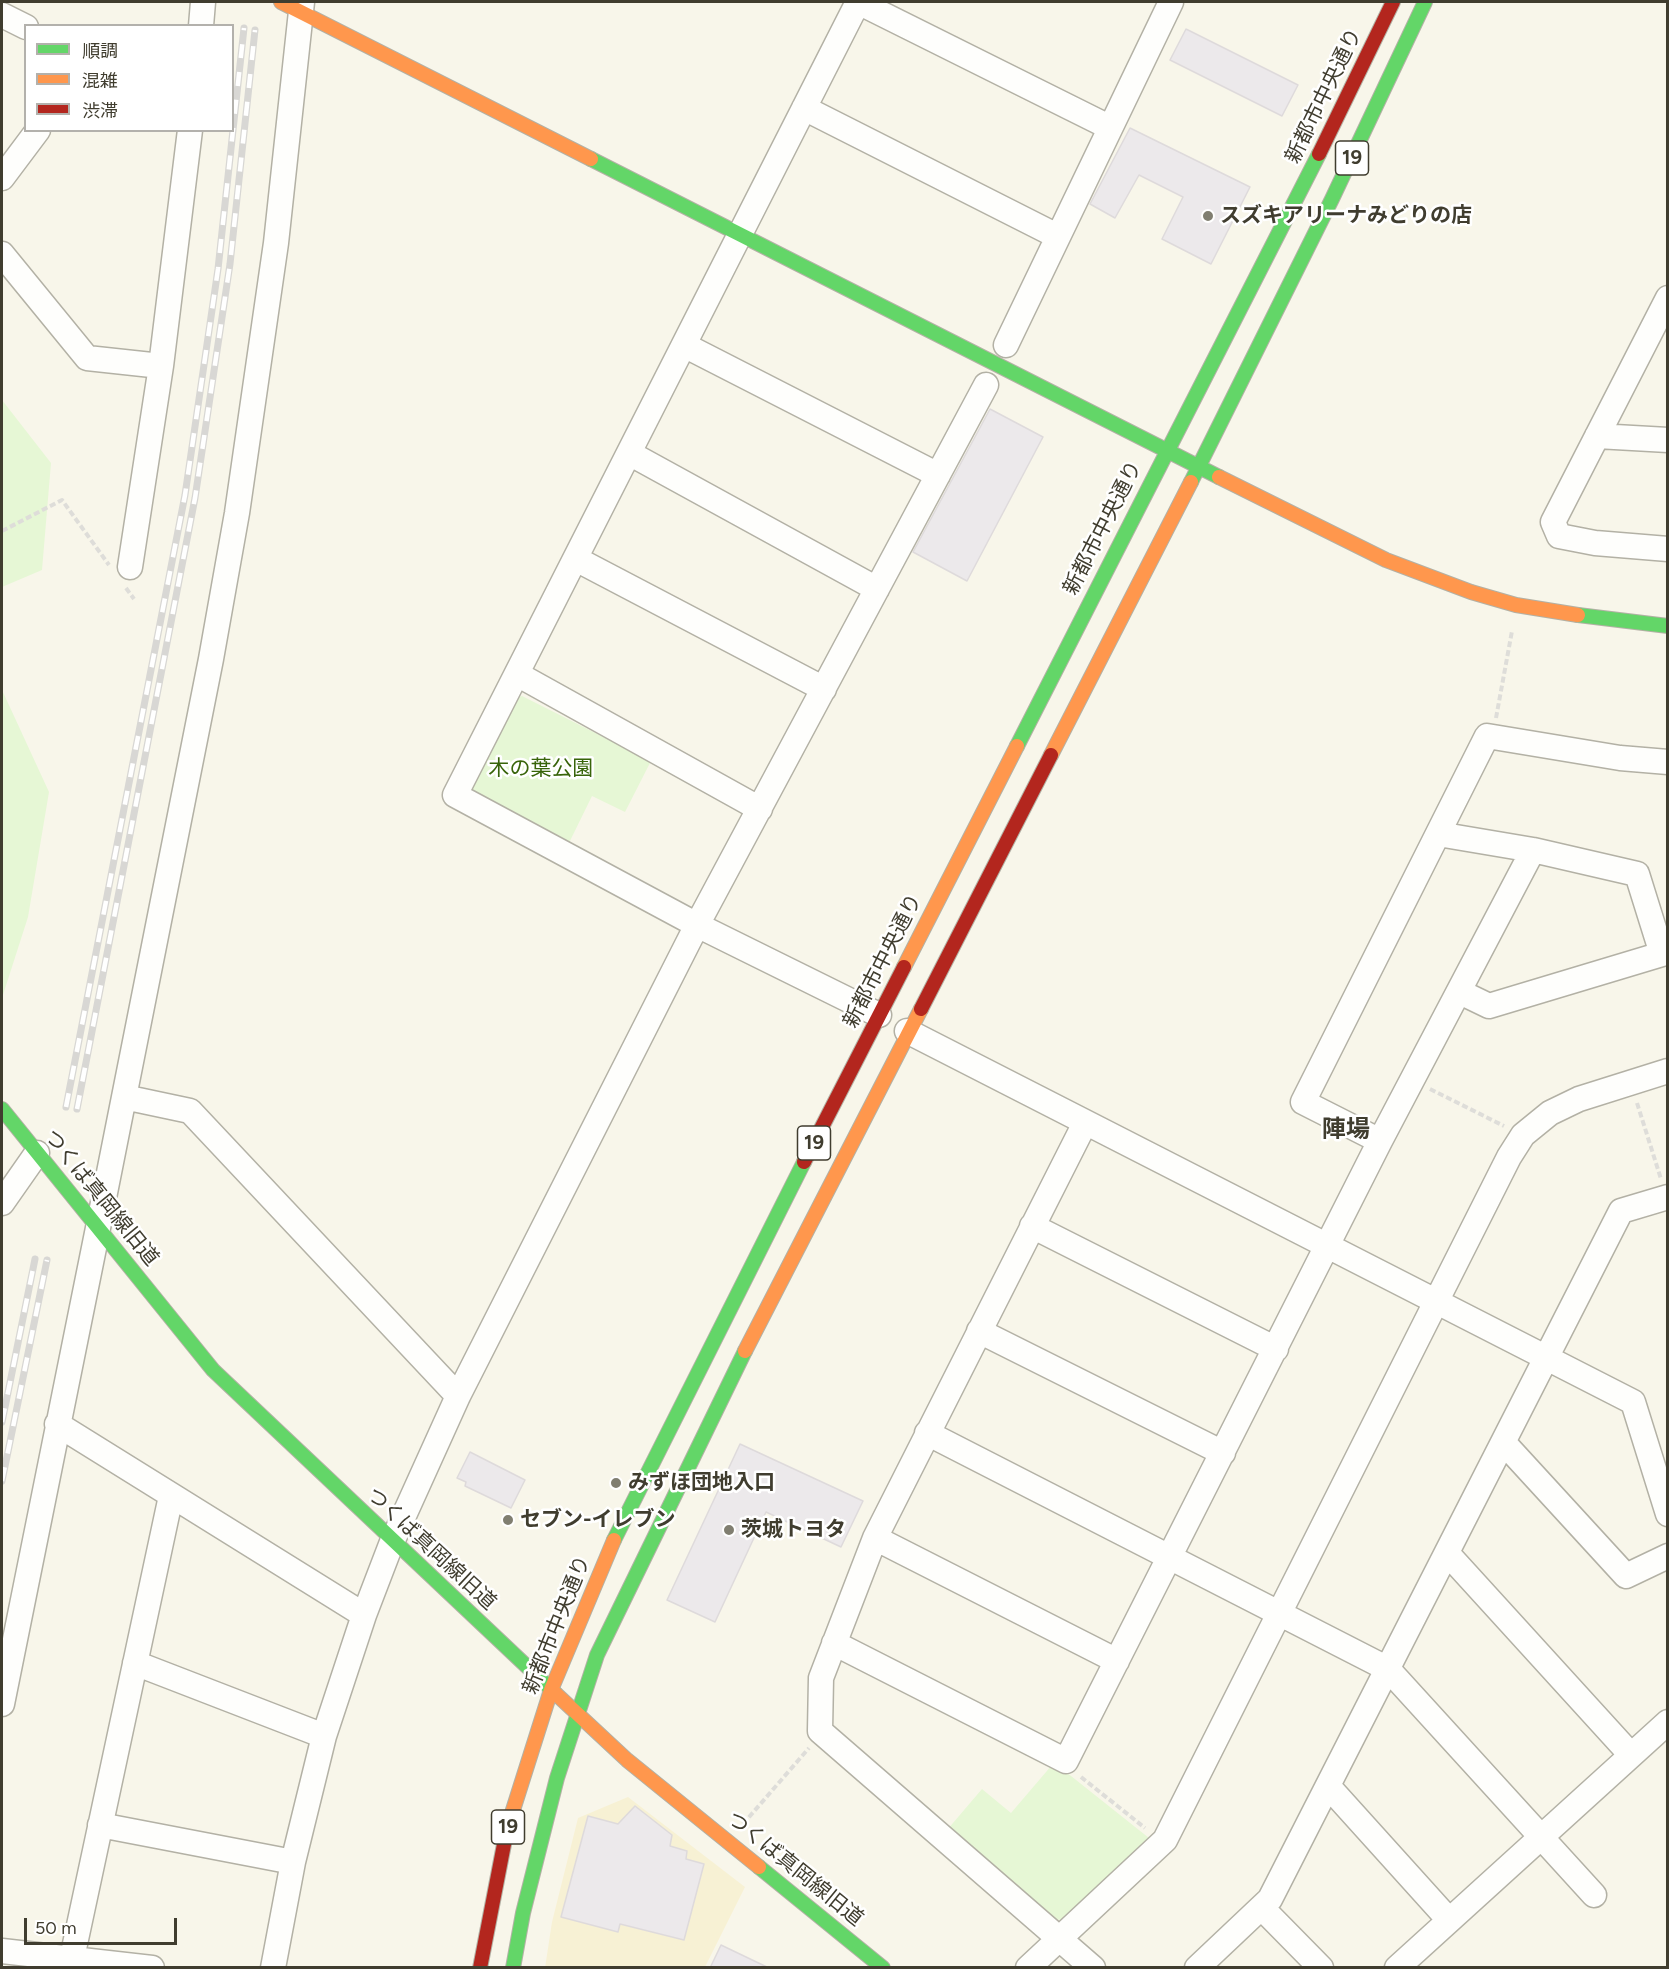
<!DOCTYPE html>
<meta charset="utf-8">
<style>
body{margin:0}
#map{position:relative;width:1669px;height:1969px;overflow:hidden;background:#f8f6ea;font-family:Figtree,"Noto Sans JP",sans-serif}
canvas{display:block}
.frame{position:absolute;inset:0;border:3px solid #403d2f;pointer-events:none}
.legend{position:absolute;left:24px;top:24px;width:210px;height:108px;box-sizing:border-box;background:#fff;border:2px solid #b3b1ac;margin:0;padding:8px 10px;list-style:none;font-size:18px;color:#403d2f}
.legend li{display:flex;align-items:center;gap:12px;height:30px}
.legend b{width:30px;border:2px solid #b3b1ac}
.scale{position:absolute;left:24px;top:1918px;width:153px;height:27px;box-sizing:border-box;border:3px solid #403d2f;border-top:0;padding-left:8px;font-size:18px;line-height:21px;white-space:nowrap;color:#403d2f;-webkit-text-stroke:4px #fff;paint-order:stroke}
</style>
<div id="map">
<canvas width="1669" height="1969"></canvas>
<div class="frame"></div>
<ul class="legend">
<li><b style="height:8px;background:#63d668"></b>順調</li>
<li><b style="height:8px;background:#ff974d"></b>混雑</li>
<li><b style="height:8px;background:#b3261e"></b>渋滞</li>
</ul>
<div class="scale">50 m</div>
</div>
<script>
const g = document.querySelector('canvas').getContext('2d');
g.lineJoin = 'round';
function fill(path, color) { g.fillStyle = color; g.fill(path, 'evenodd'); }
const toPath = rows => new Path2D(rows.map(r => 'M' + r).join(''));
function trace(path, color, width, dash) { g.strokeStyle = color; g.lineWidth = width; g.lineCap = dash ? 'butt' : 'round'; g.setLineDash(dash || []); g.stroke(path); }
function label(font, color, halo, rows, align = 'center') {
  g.font = font + ' Figtree,"Noto Sans JP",sans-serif'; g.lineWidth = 5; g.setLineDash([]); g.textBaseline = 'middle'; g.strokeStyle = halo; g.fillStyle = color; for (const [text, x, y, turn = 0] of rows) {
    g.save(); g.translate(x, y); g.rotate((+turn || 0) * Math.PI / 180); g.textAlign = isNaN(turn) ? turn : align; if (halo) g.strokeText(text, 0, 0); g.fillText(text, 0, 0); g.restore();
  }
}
const built = toPath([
 [628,1797,745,1887,705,1967,545,1968,552,1922,578,1818]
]);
const green = toPath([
 [2,400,51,463,42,570,2,587],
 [2,690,49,792,28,917,2,998],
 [522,696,651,761,625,812,592,796,567,847,470,797,467,787,513,699],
 [1052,1765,1066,1772,1149,1838,1062,1920,1051,1919,947,1830,982,1789,1011,1813]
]);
const building = toPath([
 [1186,29,1298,85,1282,116,1170,60,1186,29],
 [1130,128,1250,187,1211,264,1162,239,1183,197,1139,175,1115,218,1090,204,1130,128],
 [990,409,1043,437,967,581,913,552,990,409],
 [740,1444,863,1501,841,1547,766,1512,715,1622,667,1600,740,1444],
 [470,1452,525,1480,511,1508,465,1486,466,1482,457,1478,470,1452],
 [635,1806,672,1835,670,1846,687,1851,686,1859,704,1864,684,1940,620,1924,618,1932,561,1917,588,1816,618,1824,635,1806],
 [721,1945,769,1968,710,1968,721,1945]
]);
const path = toPath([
 [2,531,62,500,109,565],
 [126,588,134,599],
 [1496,718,1512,631],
 [1430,1089,1504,1126],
 [1637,1103,1661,1179],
 [1081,1777,1145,1828],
 [743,1824,809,1748]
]);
const street = toPath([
 [858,2,1109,127],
 [2,15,26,27],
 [201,26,203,2],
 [804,108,1057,236],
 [2,178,38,130],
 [2,254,87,358,161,366],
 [1668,298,1553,522,1559,536,1595,543,1668,549],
 [684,345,938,475],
 [1006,345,1171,2],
 [1597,436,1668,440],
 [629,453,877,589],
 [576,559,824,689],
 [130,567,161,366,190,130],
 [517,674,760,809],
 [1438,834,1533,850,1637,874,1662,954,1489,1006,1460,992],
 [879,1015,697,925,986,385],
 [907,1031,1633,1402,1668,1514],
 [124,1097,190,1111,458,1396],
 [1085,1123,875,1538,821,1678,820,1731,1093,1968],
 [1380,1141,1303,1102,1487,736,1620,758,1668,762],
 [2,1203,37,1153],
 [1032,1226,1276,1349],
 [979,1331,1223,1453],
 [57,1424,364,1615,392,1542,458,1396,697,925,455,795,858,2],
 [927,1433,1388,1669,1594,1895],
 [1504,1443,1626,1576,1668,1556],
 [875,1538,1117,1661],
 [1447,1553,1631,1755],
 [834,1643,1066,1761,1380,1141,1533,850],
 [135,1663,324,1736],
 [2,1704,98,1228,211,659,237,513,276,243,302,2],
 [1329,1787,1449,1920],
 [100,1825,293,1862],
 [1262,1908,1321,1968],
 [2,1951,152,1968],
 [72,1958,171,1496],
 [273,1968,293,1862,324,1736,364,1615],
 [1028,1968,1165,1840,1509,1157,1523,1135,1550,1113,1579,1099,1668,1071],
 [1197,1968,1270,1899,1621,1211,1668,1197],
 [1397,1968,1668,1722]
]);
const fast = toPath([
 [591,159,1219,477],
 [1191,482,1332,199,1425,2],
 [1578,615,1668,626],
 [1017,746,1319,154],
 [2,1109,213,1370,555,1693],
 [614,1540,804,1162],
 [759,1867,883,1968],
 [513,1968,523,1913,557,1778,597,1655,745,1351]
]);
const slow = toPath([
 [281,2,591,159],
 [1219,477,1386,560,1471,592,1516,605,1578,615],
 [1051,755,1191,482],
 [904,967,1017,746],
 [745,1351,921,1009],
 [555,1693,627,1760,759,1867],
 [507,1829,551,1690,614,1540]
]);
const jam = toPath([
 [1319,154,1393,2],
 [921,1009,1051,755],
 [804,1162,904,967],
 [480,1968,507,1829]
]);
const rail = toPath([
 [66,1107,185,495,218,269,244,28],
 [77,1109,195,498,230,264,255,30],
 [2,1422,35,1259],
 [2,1481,47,1260]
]);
const markers = [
 [1208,216,6,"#807e70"],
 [616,1483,6,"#807e70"],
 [508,1520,6,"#807e70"],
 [729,1530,6,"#807e70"]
];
const shields = [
 [1352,158,33],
 [814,1143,33],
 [508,1827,33]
];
const shieldNames = [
 ["19",1352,158],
 ["19",814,1143],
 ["19",508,1827]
];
const streetNames = [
 ["新都市中央通り",1324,96,-64],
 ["新都市中央通り",1103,528,-63],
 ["新都市中央通り",883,961,-63],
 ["つくば真岡線旧道",101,1198,51],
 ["つくば真岡線旧道",431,1549,43],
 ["新都市中央通り",557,1625,-68],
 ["つくば真岡線旧道",795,1869,39]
];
const poiNames = [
 ["スズキアリーナみどりの店",1220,216],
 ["みずほ団地入口",628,1483],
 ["セブン-イレブン",520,1520],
 ["茨城トヨタ",741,1530]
];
const parkNames = [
 ["木の葉公園",541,769]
];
const quarterNames = [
 ["陣場",1346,1130]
];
fill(built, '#f7f1d4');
fill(green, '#e6f7d5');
fill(building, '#ece9eb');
trace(building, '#dedadb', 1.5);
trace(street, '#b3b1a5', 27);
trace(fast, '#b3b1a5', 16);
trace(slow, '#b3b1a5', 16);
trace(jam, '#b3b1a5', 16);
trace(path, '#deddd9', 4, [6, 3]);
trace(street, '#fefefc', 24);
trace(fast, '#63d668', 14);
trace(slow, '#ff974d', 14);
trace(jam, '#b3261e', 14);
trace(rail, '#d8d7d4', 7);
trace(rail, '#fff', 4.5, [14]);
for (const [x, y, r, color] of markers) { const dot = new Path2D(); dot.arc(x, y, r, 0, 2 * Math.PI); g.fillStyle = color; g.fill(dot); trace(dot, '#fff', 2); }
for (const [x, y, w] of shields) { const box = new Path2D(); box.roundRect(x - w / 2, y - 17, w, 34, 4.5); g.fillStyle = '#fff'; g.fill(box); trace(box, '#403d2f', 1.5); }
label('bold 20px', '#403d2f', null, shieldNames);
label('21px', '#403d2f', '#fff', streetNames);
label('bold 21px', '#403d2f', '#fff', poiNames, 'left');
label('21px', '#38640a', '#fff', parkNames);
label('bold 24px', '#403d2f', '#fff', quarterNames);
</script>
